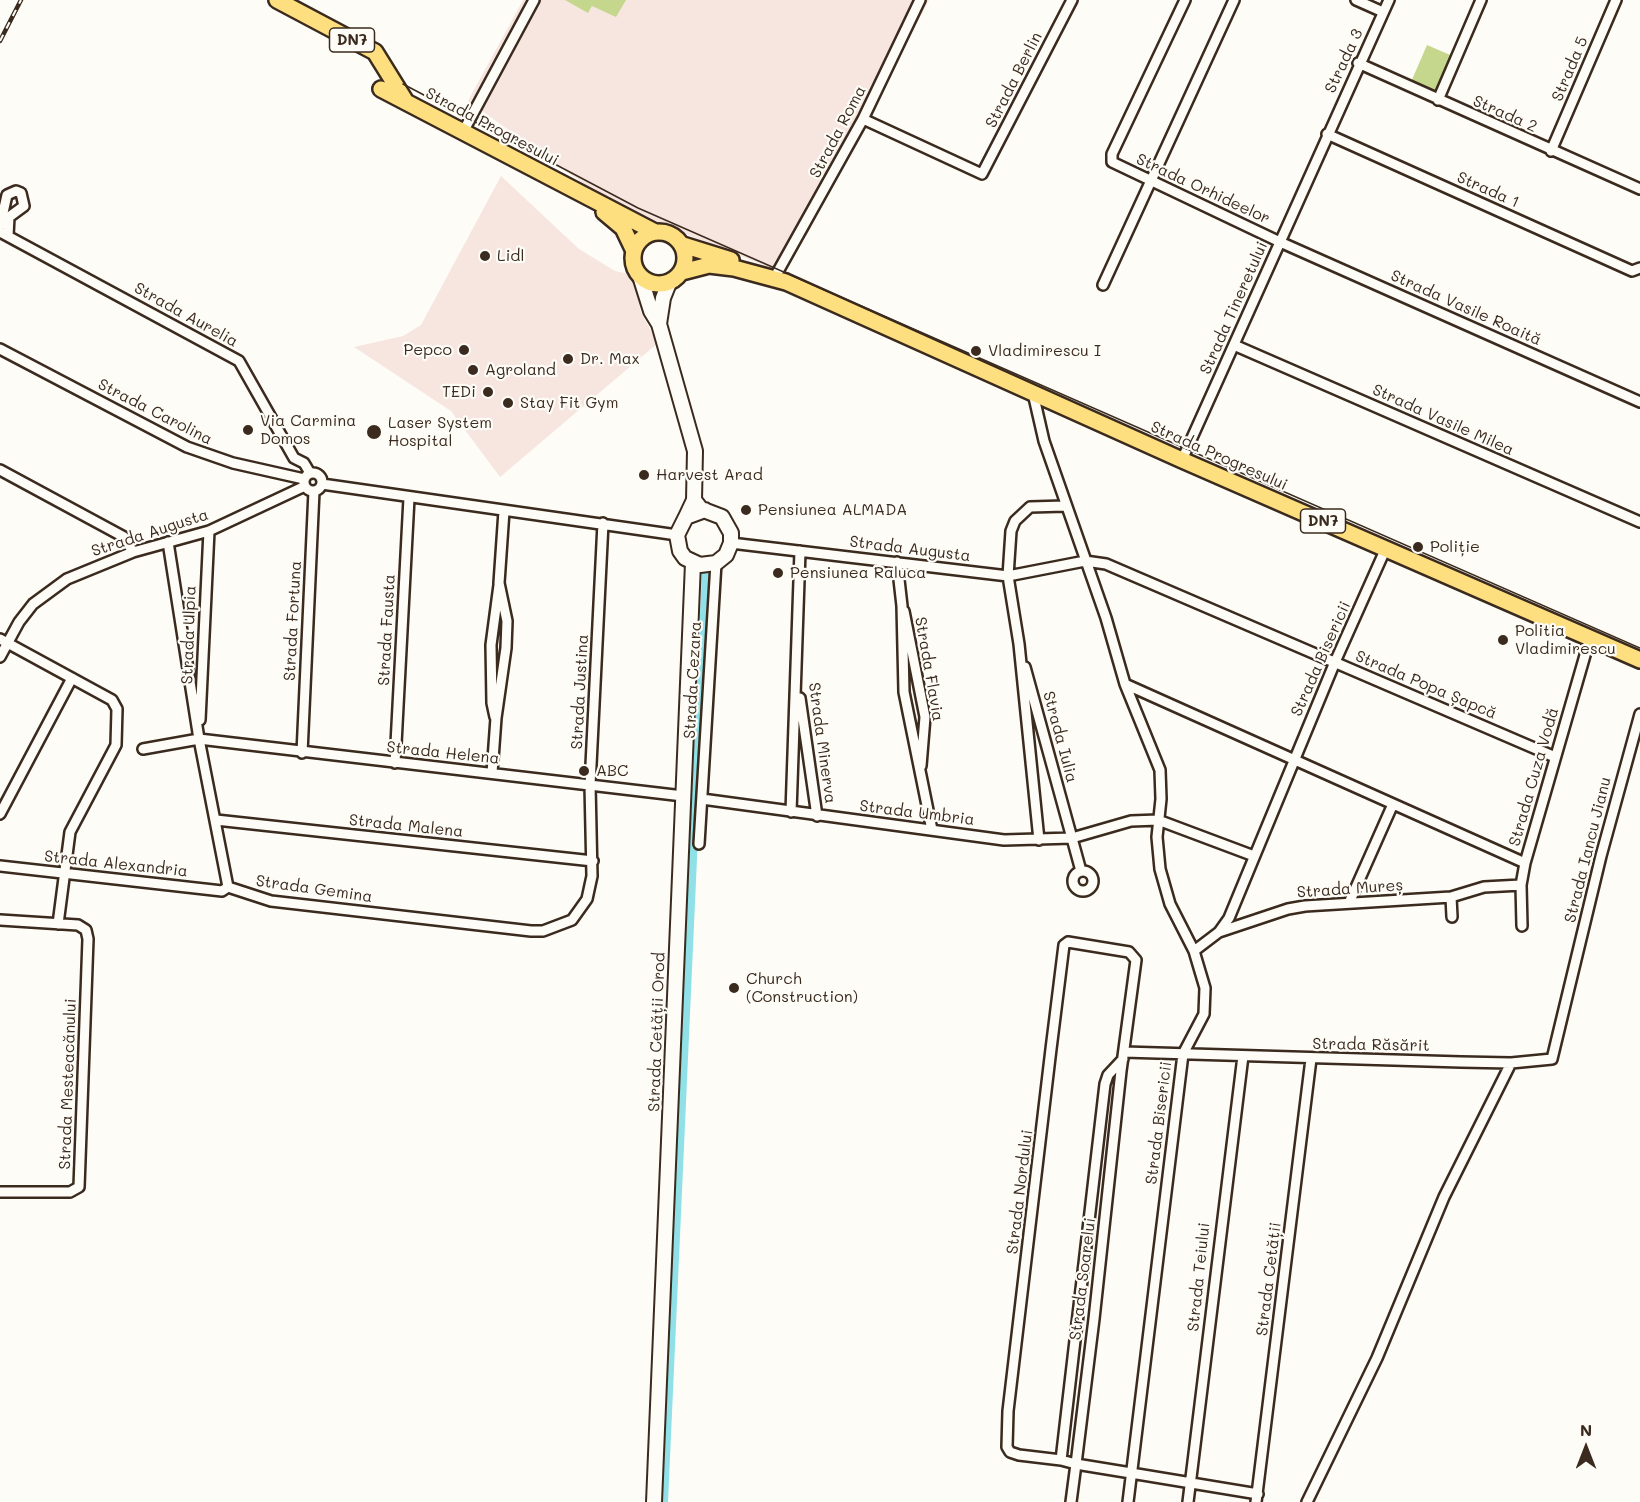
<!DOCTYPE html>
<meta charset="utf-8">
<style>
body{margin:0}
#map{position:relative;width:1640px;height:1502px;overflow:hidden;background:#fdfcf7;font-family:Mali,sans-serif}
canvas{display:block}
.north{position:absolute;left:1556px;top:1418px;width:60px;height:60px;-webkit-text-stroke:4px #fdfcf7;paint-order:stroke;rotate:0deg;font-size:16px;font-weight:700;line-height:24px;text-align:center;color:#3b2a1e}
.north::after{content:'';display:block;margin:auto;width:21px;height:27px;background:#3b2a1e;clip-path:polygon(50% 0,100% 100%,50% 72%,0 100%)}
</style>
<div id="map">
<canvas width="1640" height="1502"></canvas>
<div class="north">N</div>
</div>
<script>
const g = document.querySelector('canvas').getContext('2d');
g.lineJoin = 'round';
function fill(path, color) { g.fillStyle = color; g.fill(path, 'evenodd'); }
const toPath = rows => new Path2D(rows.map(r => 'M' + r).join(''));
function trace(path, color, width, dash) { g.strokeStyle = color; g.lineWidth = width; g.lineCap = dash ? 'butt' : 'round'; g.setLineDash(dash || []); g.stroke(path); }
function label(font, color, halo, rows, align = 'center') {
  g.font = font + ' Mali,sans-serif'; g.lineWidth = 4.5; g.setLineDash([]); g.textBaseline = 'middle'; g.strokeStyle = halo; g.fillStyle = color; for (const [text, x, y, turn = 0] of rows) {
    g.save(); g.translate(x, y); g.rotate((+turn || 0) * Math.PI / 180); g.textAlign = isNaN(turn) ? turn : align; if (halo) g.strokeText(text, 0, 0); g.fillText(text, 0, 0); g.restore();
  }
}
const built = toPath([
 [523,0,929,0,807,235,796,230,773,269,656,222,594,191,468,101],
 [501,176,579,249,615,271,633,275,641,313,658,343,500,477,451,411,354,347,403,336,421,325]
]);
const green = toPath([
 [565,0,626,0,616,17,592,6,588,13],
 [1427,45,1455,57,1439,94,1411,82]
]);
const canal = toPath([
 [664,1502,706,570]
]);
const street = toPath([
 [1185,0,1112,154,1112,162,1280,242,1640,402],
 [1356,0,1383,12],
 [1358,63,1640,189],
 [1438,100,1481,0],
 [863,119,982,174,1072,0],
 [463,132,534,0],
 [1327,134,1632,271,1640,268],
 [1551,151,1616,0],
 [0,226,7,195,16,191,21,193,24,206,9,217,8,236],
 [0,232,239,361,294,458,304,463,310,473],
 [776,275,863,119,920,0],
 [1103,285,1234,0],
 [1234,345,1640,522],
 [0,349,187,447,233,463,304,479],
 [1033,393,1044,441,1106,618,1125,684,1160,770,1161,799,1157,837,1160,869,1170,904,1194,951,1205,988,1204,1014,1183,1054,1128,1502],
 [1182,460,1389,0],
 [0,470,124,537,133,552],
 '304 482a9 9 0 1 1 18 0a9 9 0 1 1-18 0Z',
 [322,484,677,535],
 [168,542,199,739,228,887],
 [731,543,1008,576,1085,561,1106,564,1555,757],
 [897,562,902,606,904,692,932,830],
 [904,611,925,717,921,766],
 [0,639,112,700,117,709,116,745,70,832,58,924],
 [0,657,19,622,33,604,67,579,133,552,209,531,305,486],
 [1025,667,1081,871],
 [1125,684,1525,863],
 [800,698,817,816],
 [495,717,492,703,491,645,499,585],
 [200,720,209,531],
 [143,749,199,739,683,796],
 [302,753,314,491],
 [395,763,409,498],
 [492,773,496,718,506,648,507,621,499,583,504,511],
 [702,799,1004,840,1072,838,1131,821,1158,820,1254,856],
 [791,812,800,551],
 [0,814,72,678],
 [216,820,593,861],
 [1039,840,1019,644,1008,576,1011,531,1015,521,1030,507,1065,506],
 [699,844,716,563],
 [0,866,222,891,228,887],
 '1073 881a10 10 0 1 1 20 0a10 10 0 1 1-20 0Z',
 [228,887,271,901,531,931,543,931,572,920,587,899,592,876,590,785,603,523],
 [1451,897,1452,917],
 [1349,903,1393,804],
 [0,920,78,925,86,930,88,939,79,1187,70,1192,0,1192],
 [1522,926,1521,885,1525,863,1590,638],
 [1219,932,1288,909,1305,906,1451,897,1484,887,1521,885],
 [1194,951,1219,932,1229,918,1335,662,1386,548],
 [1124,1052,1461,1062,1511,1063,1552,1059,1601,856,1640,714],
 [1061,1460,1105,1084,1108,1075,1123,1059],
 [1071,1502,1076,1464,1091,1343,1094,1319,1121,1071,1136,960,1129,952,1068,942,1064,945,1051,1049,1008,1411,1007,1447,1010,1452,1019,1455,1061,1460,1076,1464,1131,1473,1258,1494],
 [1188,1502,1243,1056],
 [1256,1502,1311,1059],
 [1307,1502,1377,1358,1444,1197,1511,1063]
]);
const secondary = toPath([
 [640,276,651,311,659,324,695,451,694,500,686,517],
 [659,324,663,298,669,283],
 [694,500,701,509,722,517,731,533,731,543,726,555,716,563,700,565,685,558,680,551,677,535,686,517,705,510],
 [654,1502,693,563]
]);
const primary = toPath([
 [277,0,375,52,406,102],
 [381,89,655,232],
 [604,212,623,228,634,251],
 '633 258a26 26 0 1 1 52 0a26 26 0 1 1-52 0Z',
 [683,245,731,260],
 [682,272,709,265,734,268,786,282,1182,460,1640,660]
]);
const tram = toPath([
 [403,84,638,208,1640,648]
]);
const rail = toPath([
 [0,41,21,0]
]);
const markers = [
 [485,256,6,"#3b2a1e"],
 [464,350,6,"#3b2a1e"],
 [976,351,6,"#3b2a1e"],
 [568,359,6,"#3b2a1e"],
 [473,370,6,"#3b2a1e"],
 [488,392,6,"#3b2a1e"],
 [508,403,6,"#3b2a1e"],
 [248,430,6,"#3b2a1e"],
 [374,432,8,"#3b2a1e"],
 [644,475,6,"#3b2a1e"],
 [746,510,6,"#3b2a1e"],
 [1418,547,6,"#3b2a1e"],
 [778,573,6,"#3b2a1e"],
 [1503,640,6,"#3b2a1e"],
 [584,771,6,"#3b2a1e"],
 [734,988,6,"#3b2a1e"]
];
const shields = [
 [352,40,45],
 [1323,521,45]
];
const shieldNames = [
 ["DN7",352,40],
 ["DN7",1323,521]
];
const streetNames = [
 ["Strada 3",1344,61,-65],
 ["Strada 5",1570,69,-67],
 ["Strada Berlin",1014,80,-63],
 ["Strada 2",1505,114,24],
 ["Strada Progresului",492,127,28],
 ["Strada Roma",838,132,-62],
 ["Strada Orhideelor",1203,189,25],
 ["Strada 1",1488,190,24],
 ["Strada Tineretului",1234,308,-66],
 ["Strada Vasile Roaită",1466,308,24],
 ["Strada Aurelia",186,315,29],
 ["Strada Carolina",155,412,27],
 ["Strada Vasile Milea",1443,420,24],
 ["Strada Progresului",1219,456,24],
 ["Strada Augusta",150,533,-18],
 ["Strada Augusta",910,549,7],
 ["Strada Fortuna",293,621,-87],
 ["Strada Fausta",387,630,-87],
 ["Strada Ulpia",189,635,-88],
 ["Strada Bisericii",1321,659,-66],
 ["Strada Flavia",929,669,80],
 ["Strada Cezara",693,680,-87],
 ["Strada Popa Șapcă",1426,685,23],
 ["Strada Justina",580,692,-87],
 ["Strada Iulia",1060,737,75],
 ["Strada Minerva",822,743,82],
 ["Strada Helena",443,753,6],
 ["Strada Cuza Vodă",1534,777,-74],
 ["Strada Umbria",917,813,7],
 ["Strada Malena",406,826,6],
 ["Strada Iancu Jianu",1588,850,-76],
 ["Strada Alexandria",116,864,6],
 ["Strada Gemina",314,889,8],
 ["Strada Mureș",1350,889,-4],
 ["Strada Cetății Orod",657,1032,-88],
 ["Strada Răsărit",1371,1045,1],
 ["Strada Mesteacănului",68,1084,-88],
 ["Strada Bisericii",1159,1123,-83],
 ["Strada Nordului",1020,1192,-83],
 ["Strada Teiului",1199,1277,-84],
 ["Strada Soarelui",1083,1279,-83],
 ["Strada Cetății",1269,1279,-83]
];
const poiNames = [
 ["Lidl",497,256],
 ["Pepco",452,350,"right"],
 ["Vladimirescu I",988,351],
 ["Dr. Max",580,359],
 ["Agroland",485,370],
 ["TEDi",476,392,"right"],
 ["Stay Fit Gym",520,403],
 ["Via Carmina",260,421],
 ["Domos",260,439],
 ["Laser System",388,423],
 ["Hospital",388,441],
 ["Harvest Arad",656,475],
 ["Pensiunea ALMADA",758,510],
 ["Poliție",1430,547],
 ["Pensiunea Raluca",790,573],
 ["Politia",1515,631],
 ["Vladimirescu",1515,649],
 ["ABC",596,771],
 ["Church",746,979],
 ["(Construction)",746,997]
];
fill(built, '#f7e5e0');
fill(green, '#c5d78c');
trace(canal, '#8fe1e7', 8);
trace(street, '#3b2a1e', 14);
trace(secondary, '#3b2a1e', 18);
trace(primary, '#3b2a1e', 20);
trace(street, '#fdfcf7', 9);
trace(secondary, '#fdfcf7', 14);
trace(primary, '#fedf80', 15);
trace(tram, '#3b2a1e', 1.5);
trace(rail, '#3b2a1e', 4.5);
trace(rail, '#fdfcf7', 2, [7]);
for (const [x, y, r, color] of markers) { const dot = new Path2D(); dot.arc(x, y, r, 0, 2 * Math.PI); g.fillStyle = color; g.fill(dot); trace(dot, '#fdfcf7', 2); }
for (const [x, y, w] of shields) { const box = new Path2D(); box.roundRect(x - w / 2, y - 12, w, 24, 4.5); g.fillStyle = '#fdfcf7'; g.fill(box); trace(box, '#3b2a1e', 1.5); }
label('bold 15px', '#3b2a1e', null, shieldNames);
label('16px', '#3b2a1e', '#fdfcf7', streetNames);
label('16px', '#3b2a1e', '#fdfcf7', poiNames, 'left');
</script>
